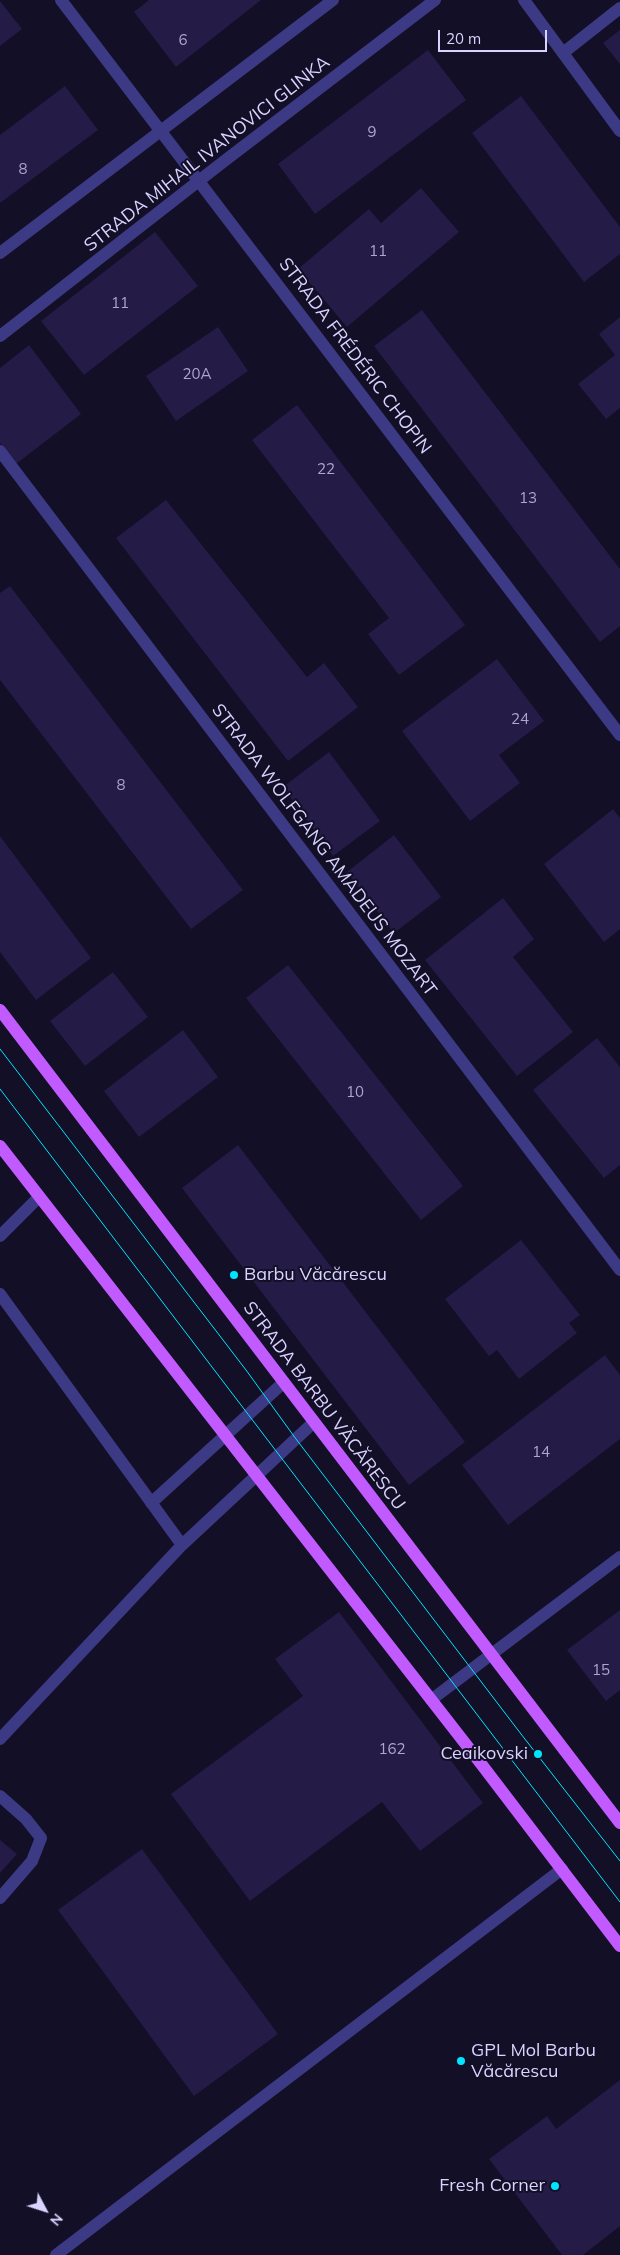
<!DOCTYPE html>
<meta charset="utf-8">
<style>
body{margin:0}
#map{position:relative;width:620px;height:2255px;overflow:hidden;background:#130f26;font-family:Mulish,sans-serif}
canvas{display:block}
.north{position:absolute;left:20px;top:2185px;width:50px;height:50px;-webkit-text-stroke:4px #130f26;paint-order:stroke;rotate:130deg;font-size:14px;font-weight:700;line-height:20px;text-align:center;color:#d9d4ff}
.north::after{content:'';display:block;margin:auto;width:18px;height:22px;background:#d9d4ff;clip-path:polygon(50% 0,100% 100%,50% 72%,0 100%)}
.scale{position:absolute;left:438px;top:30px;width:109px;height:22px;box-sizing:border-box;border:2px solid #d9d4ff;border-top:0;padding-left:6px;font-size:15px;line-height:18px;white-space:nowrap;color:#d9d4ff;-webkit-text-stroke:4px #130f26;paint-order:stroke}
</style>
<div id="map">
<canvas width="620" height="2255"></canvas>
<div class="north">N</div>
<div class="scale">20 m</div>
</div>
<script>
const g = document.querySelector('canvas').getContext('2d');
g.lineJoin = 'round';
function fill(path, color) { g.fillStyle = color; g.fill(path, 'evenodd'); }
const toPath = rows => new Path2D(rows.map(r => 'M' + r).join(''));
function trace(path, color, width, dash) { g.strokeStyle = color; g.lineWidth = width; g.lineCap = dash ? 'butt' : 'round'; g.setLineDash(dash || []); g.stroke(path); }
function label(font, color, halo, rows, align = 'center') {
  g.font = font + ' Mulish,sans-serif'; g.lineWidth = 4; g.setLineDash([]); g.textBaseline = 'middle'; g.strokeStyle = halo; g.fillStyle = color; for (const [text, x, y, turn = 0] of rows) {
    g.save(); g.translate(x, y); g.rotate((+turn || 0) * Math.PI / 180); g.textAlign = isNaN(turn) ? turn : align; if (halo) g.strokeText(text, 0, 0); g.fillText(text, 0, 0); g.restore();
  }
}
const building = toPath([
 [149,0,261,0,176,67,134,12],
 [0,1,22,29,0,46],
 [620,30,620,64,603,43],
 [428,50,466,100,315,214,278,164],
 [65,86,98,130,0,203,0,135],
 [521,96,620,227,620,254,584,282,472,133],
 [421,188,459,232,347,327,298,269,369,209,381,223],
 [155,232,198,286,84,375,41,321],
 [422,310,620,569,620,626,600,642,374,346],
 [620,317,620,408,606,419,578,384,615,355,599,334],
 [218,327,248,371,176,421,146,376],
 [29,345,81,414,16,464,0,443,0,368],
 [297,405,465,625,399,675,368,634,389,618,252,440],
 [166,500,307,677,324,663,358,707,288,761,116,538],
 [10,586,243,890,191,929,0,680,0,593],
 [497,659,544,721,499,755,520,783,470,821,402,731],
 [329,752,380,821,333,856,283,787],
 [613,809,620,818,620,929,604,942,544,864],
 [394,835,441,897,394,933,347,872],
 [0,836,91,958,36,1000,0,952],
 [503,898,534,939,513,957,573,1032,517,1076,425,960],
 [288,965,463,1186,421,1220,246,998],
 [113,972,148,1017,85,1066,50,1021],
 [183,1030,218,1077,139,1137,104,1091],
 [597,1038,620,1067,620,1165,604,1178,533,1090],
 [238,1145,465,1442,409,1485,182,1188],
 [521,1240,580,1315,569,1323,577,1333,519,1379,497,1350,489,1356,445,1299],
 [605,1355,620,1375,620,1439,508,1525,462,1465],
 [620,1610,620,1690,606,1701,567,1650],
 [339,1612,483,1803,420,1851,382,1802,250,1901,171,1794,303,1696,275,1659],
 [0,1840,17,1854,0,1873],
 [142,1849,278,2034,194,2096,58,1910],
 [620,2080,620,2226,583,2255,562,2255,489,2159,547,2116,556,2129]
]);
const service = toPath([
 [563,53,620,8],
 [0,1236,38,1198],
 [0,1294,182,1545],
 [151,1503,283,1383],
 [0,1739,182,1545,314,1422],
 [0,1796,26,1819,41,1838,32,1861,0,1898],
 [56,2255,562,1869]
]);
const minor = toPath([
 [61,0,620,735],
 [524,0,620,131],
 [0,451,620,1270]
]);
const tertiary = toPath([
 [0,253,333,0],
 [0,336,223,162,435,0],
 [431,1700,620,1557]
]);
const primary = toPath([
 [0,1010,620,1823],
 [0,1146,482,1765,620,1946]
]);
const tram = toPath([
 [0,1049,246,1370,296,1439,521,1734,620,1861],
 [0,1089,620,1902]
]);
const markers = [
 [234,1275,5,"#00e5ff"],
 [538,1754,5,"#00e5ff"],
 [461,2061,5,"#00e5ff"],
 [555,2186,5,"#00e5ff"]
];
const numberNames = [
 ["6",183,40],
 ["9",372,132],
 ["8",23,169],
 ["11",378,251],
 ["11",120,303],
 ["20A",197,374],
 ["22",326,469],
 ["13",528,498],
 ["24",520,719],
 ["8",121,785],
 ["10",355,1092],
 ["14",541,1452],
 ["15",601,1670],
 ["162",392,1749]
];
const streetNames = [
 ["STRADA MIHAIL IVANOVICI GLINKA",207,154,-38],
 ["STRADA FRÉDÉRIC CHOPIN",355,356,53],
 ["STRADA WOLFGANG AMADEUS MOZART",324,850,53],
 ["STRADA BARBU VĂCĂRESCU",324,1406,53]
];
const poiNames = [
 ["Barbu Văcărescu",244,1275],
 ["Ceaikovski",528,1754,"right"],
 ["GPL Mol Barbu",471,2051],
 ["Văcărescu",471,2072],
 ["Fresh Corner",545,2186,"right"]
];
fill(building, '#241b47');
trace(service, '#3d3a85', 12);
trace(minor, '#3d3a85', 12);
trace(tertiary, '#3d3a85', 12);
trace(primary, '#c25bff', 12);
trace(tram, '#00e5ff', 1);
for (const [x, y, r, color] of markers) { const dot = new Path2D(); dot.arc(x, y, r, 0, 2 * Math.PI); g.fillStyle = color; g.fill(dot); trace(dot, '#130f26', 2); }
label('15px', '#aca6d1', null, numberNames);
label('18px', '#d9d4ff', '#130f26', streetNames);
label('18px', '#d9d4ff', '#130f26', poiNames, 'left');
</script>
